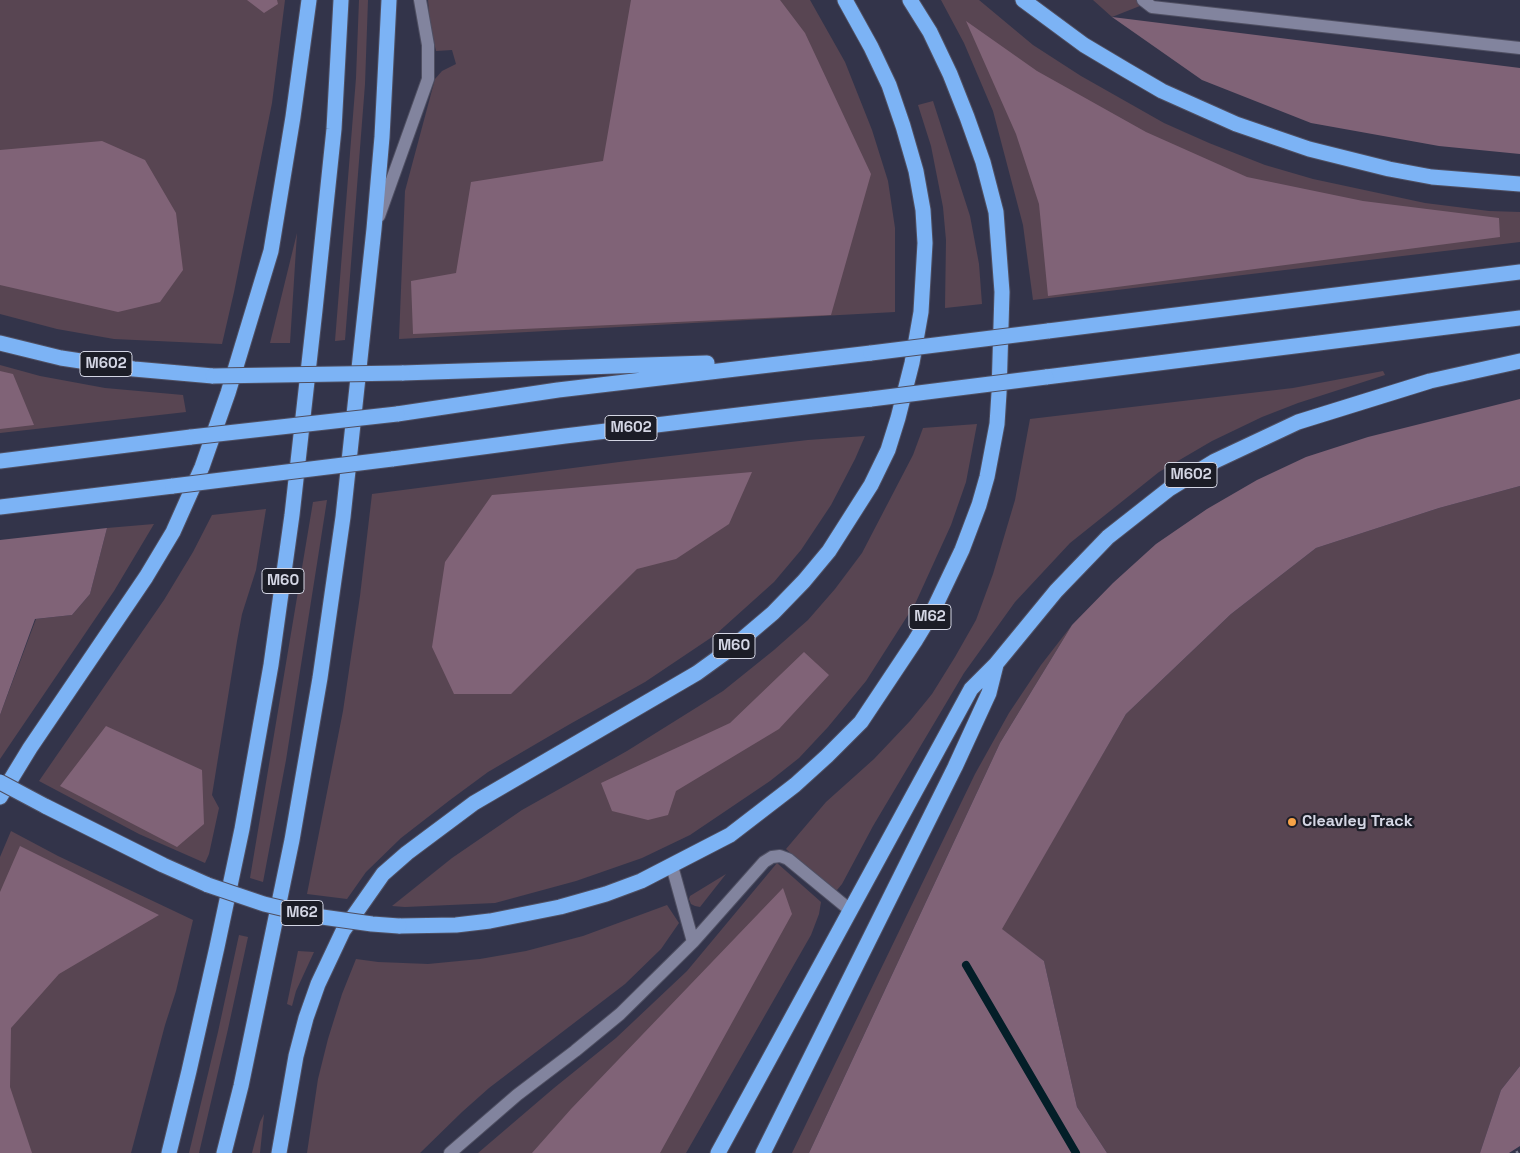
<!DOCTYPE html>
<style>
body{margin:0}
canvas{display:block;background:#33344a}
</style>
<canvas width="1520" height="1153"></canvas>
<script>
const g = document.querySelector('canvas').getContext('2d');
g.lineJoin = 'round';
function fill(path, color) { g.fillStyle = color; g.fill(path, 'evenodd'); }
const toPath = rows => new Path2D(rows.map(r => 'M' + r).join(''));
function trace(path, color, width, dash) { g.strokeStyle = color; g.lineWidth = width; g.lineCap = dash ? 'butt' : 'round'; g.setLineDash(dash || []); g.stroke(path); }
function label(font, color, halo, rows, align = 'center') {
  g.font = font + ' "Space Grotesk",sans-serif'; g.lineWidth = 4.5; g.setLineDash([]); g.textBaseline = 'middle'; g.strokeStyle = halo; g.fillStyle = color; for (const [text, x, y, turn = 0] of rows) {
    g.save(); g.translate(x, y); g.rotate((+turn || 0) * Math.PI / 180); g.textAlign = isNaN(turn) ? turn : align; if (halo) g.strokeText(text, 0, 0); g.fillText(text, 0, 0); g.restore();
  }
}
const green = toPath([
 [0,0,285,0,272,103,234,292,222,344,114,339,57,329,0,314],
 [359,0,368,0,365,84,345,340,335,341,356,78],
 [428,0,810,0,845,62,872,130,888,181,895,228,895,312,399,339,405,191,435,79,442,71,456,64,452,50,436,51,430,25],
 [941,0,979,0,1033,45,1081,76,1164,123,1209,143,1265,165,1313,179,1425,203,1489,211,1520,212,1520,242,1033,300,1023,225,993,111,964,43],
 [1093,0,1155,0,1112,17],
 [933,101,970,216,979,264,982,304,945,308,946,240,943,207,931,146,918,105],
 [297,233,290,343,270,343],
 [0,365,40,376,105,388,183,395,186,412,0,433],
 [1383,371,1385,375,1298,403,1262,417,1212,441,1159,472,1070,543,1015,602,964,673,873,826,842,884,837,890,830,889,786,849,826,802,874,759,910,721,932,694,955,657,976,620,993,574,1015,500,1030,419,1293,388],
 [977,424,966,482,951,525,915,604,866,681,828,727,799,758,770,781,690,835,642,858,576,881,495,903,405,907,392,906,452,858,522,810,627,751,723,691,774,650,808,620,835,589,862,553,913,455,923,428],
 [865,436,855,459,831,505,801,550,774,582,715,635,645,682,570,724,488,772,450,800,401,838,366,872,347,899,307,894,343,711,360,596,372,494,627,461,808,440],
 [1520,486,1520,1066,1501,1090,1480,1153,1107,1153,1077,1107,1044,961,1001,929,1126,714,1231,614,1316,548,1439,508],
 [327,500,286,760,263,882,250,878,313,502],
 [266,509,256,570,242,614,237,641,212,795,219,808,209,854,205,863,139,834,39,781,164,600,193,552,212,515],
 [154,524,114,591,0,759,0,715,36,619,72,615,90,594,107,528],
 [1072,625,1000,743,809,1153,792,1153,975,774,1009,713,1041,665],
 [11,831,58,856,193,920,176,991,165,1025,131,1153,0,1153,0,857],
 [777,863,821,902,819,914,811,935,686,1153,478,1153,554,1088,616,1038,687,971],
 [726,874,700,907,695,906,691,904,689,899,690,896],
 [667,905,679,923,661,949,625,984,489,1088,462,1112,420,1153,307,1153,318,1079,328,1039,342,994,356,959,378,962,428,964,480,959,526,951,583,936],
 [239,935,248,937,228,1029,199,1153,189,1153,218,1032],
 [298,951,314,952,296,991,292,1006,287,1004],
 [264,1114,260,1153,252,1153,260,1122]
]);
const forest = toPath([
 [247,0,277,0,278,4,264,13],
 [631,0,780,0,805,33,871,174,831,315,413,334,411,281,456,273,471,182,603,161],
 [1112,17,1520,68,1520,154,1439,146,1311,123,1202,80],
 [966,21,1037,71,1146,132,1247,177,1363,201,1499,218,1500,237,1048,296,1039,204,1016,134],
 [102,141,145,160,176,213,183,270,160,302,118,312,0,285,0,150],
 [0,371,13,374,34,425,0,429],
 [1520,399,1520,486,1439,508,1316,548,1231,614,1126,714,1002,929,1044,961,1077,1107,1107,1153,809,1153,1000,743,1072,625,1113,583,1156,544,1207,509,1257,480,1306,457,1368,437],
 [752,472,729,524,676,559,637,569,511,694,454,694,432,647,445,562,492,495],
 [107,528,90,594,72,615,35,619,0,715,0,540],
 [804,652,829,675,779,729,676,791,668,815,648,820,612,811,601,783,730,723],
 [106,726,202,770,204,824,177,847,60,786],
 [20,846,159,915,59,974,11,1028,10,1087,32,1153,0,1153,0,892],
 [783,888,792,914,660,1153,532,1153,571,1109],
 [1520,1066,1520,1146,1509,1153,1480,1153,1501,1090]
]);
const stream = toPath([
 [966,965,1076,1153]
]);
const path = toPath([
 [1516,1153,1520,1151]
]);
const lane = toPath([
 [1143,0,1152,7,1520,48],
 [379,216,428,79,428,45,420,0],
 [672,866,693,942],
 [450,1153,517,1095,575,1051,620,1014,693,942,764,862,772,857,780,856,788,859,850,910]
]);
const highway = toPath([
 [1023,0,1084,45,1126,70,1162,91,1236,124,1309,149,1389,169,1432,177,1520,184],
 [1048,331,1520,272],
 [0,343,61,358,134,369,213,376],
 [402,373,707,363],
 [1046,377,1520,318],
 [397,414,558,390,871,353],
 [392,459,565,436,871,399],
 [0,461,191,437],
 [0,507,173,486],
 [0,797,30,748,146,577,173,532,202,467,228,393,271,251,293,117,309,0],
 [45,806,163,865,208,885],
 [399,926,456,925,490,921,560,907,606,894,641,881,730,835,795,785,827,756,861,722,915,641,932,613,962,550,979,505,987,477,997,424,999,393,1002,292,996,212,983,162,967,117,950,74,930,32,910,0],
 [169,1153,189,1071,217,947,242,829,271,665,292,515,315,310,334,129,341,0],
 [224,1153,241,1086,292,840,320,678,343,517,374,229,382,137,389,0],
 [279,1153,296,1056,306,1018,318,984,343,931,383,874,407,853,474,803,697,673,733,647,773,613,804,581,829,551,871,485,888,450,898,418,912,363,921,312,925,243,923,210,916,171,903,126,889,85,871,47,845,0],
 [718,1153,971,689,996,664,1056,591,1108,537,1169,489,1215,461,1298,422,1430,381,1520,361],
 [763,1153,955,767,989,693,996,665]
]);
const highwayBridge = toPath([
 [871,353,1048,331],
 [213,376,402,373],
 [871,399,1046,377],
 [191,437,397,414],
 [173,486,392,459],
 [0,782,45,806],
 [208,885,264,904,315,916,372,924,399,926]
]);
const markers = [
 [1292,822,5,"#f6a247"]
];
const shields = [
 [106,364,52],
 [631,428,52],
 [1191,475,52],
 [283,581,42],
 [930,617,42],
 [734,646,42],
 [302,913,42]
];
const shieldNames = [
 ["M602",106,364],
 ["M602",631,428],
 ["M602",1191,475],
 ["M60",283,581],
 ["M62",930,617],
 ["M60",734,646],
 ["M62",302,913]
];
const poiNames = [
 ["Cleavley Track",1302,822]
];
fill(green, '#584552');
fill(forest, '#806377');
trace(stream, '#031e28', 8);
trace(lane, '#4f4f62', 14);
trace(highway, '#4f4f62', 17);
trace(path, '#7e8092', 3, [2.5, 2.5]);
trace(lane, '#82849e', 12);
trace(highway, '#7cb3f5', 15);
trace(highwayBridge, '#4f4f62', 17, []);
trace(highwayBridge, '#7cb3f5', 15);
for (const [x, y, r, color] of markers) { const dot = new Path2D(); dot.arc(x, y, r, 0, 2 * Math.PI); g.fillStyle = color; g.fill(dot); trace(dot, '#1c1d27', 2); }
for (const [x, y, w] of shields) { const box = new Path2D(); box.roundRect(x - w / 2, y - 12.5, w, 25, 4); g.fillStyle = '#1c1d27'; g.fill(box); trace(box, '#d4d6e4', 1); }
label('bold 15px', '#d4d6e4', null, shieldNames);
label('bold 16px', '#d4d6e4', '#1c1d27', poiNames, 'left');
</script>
